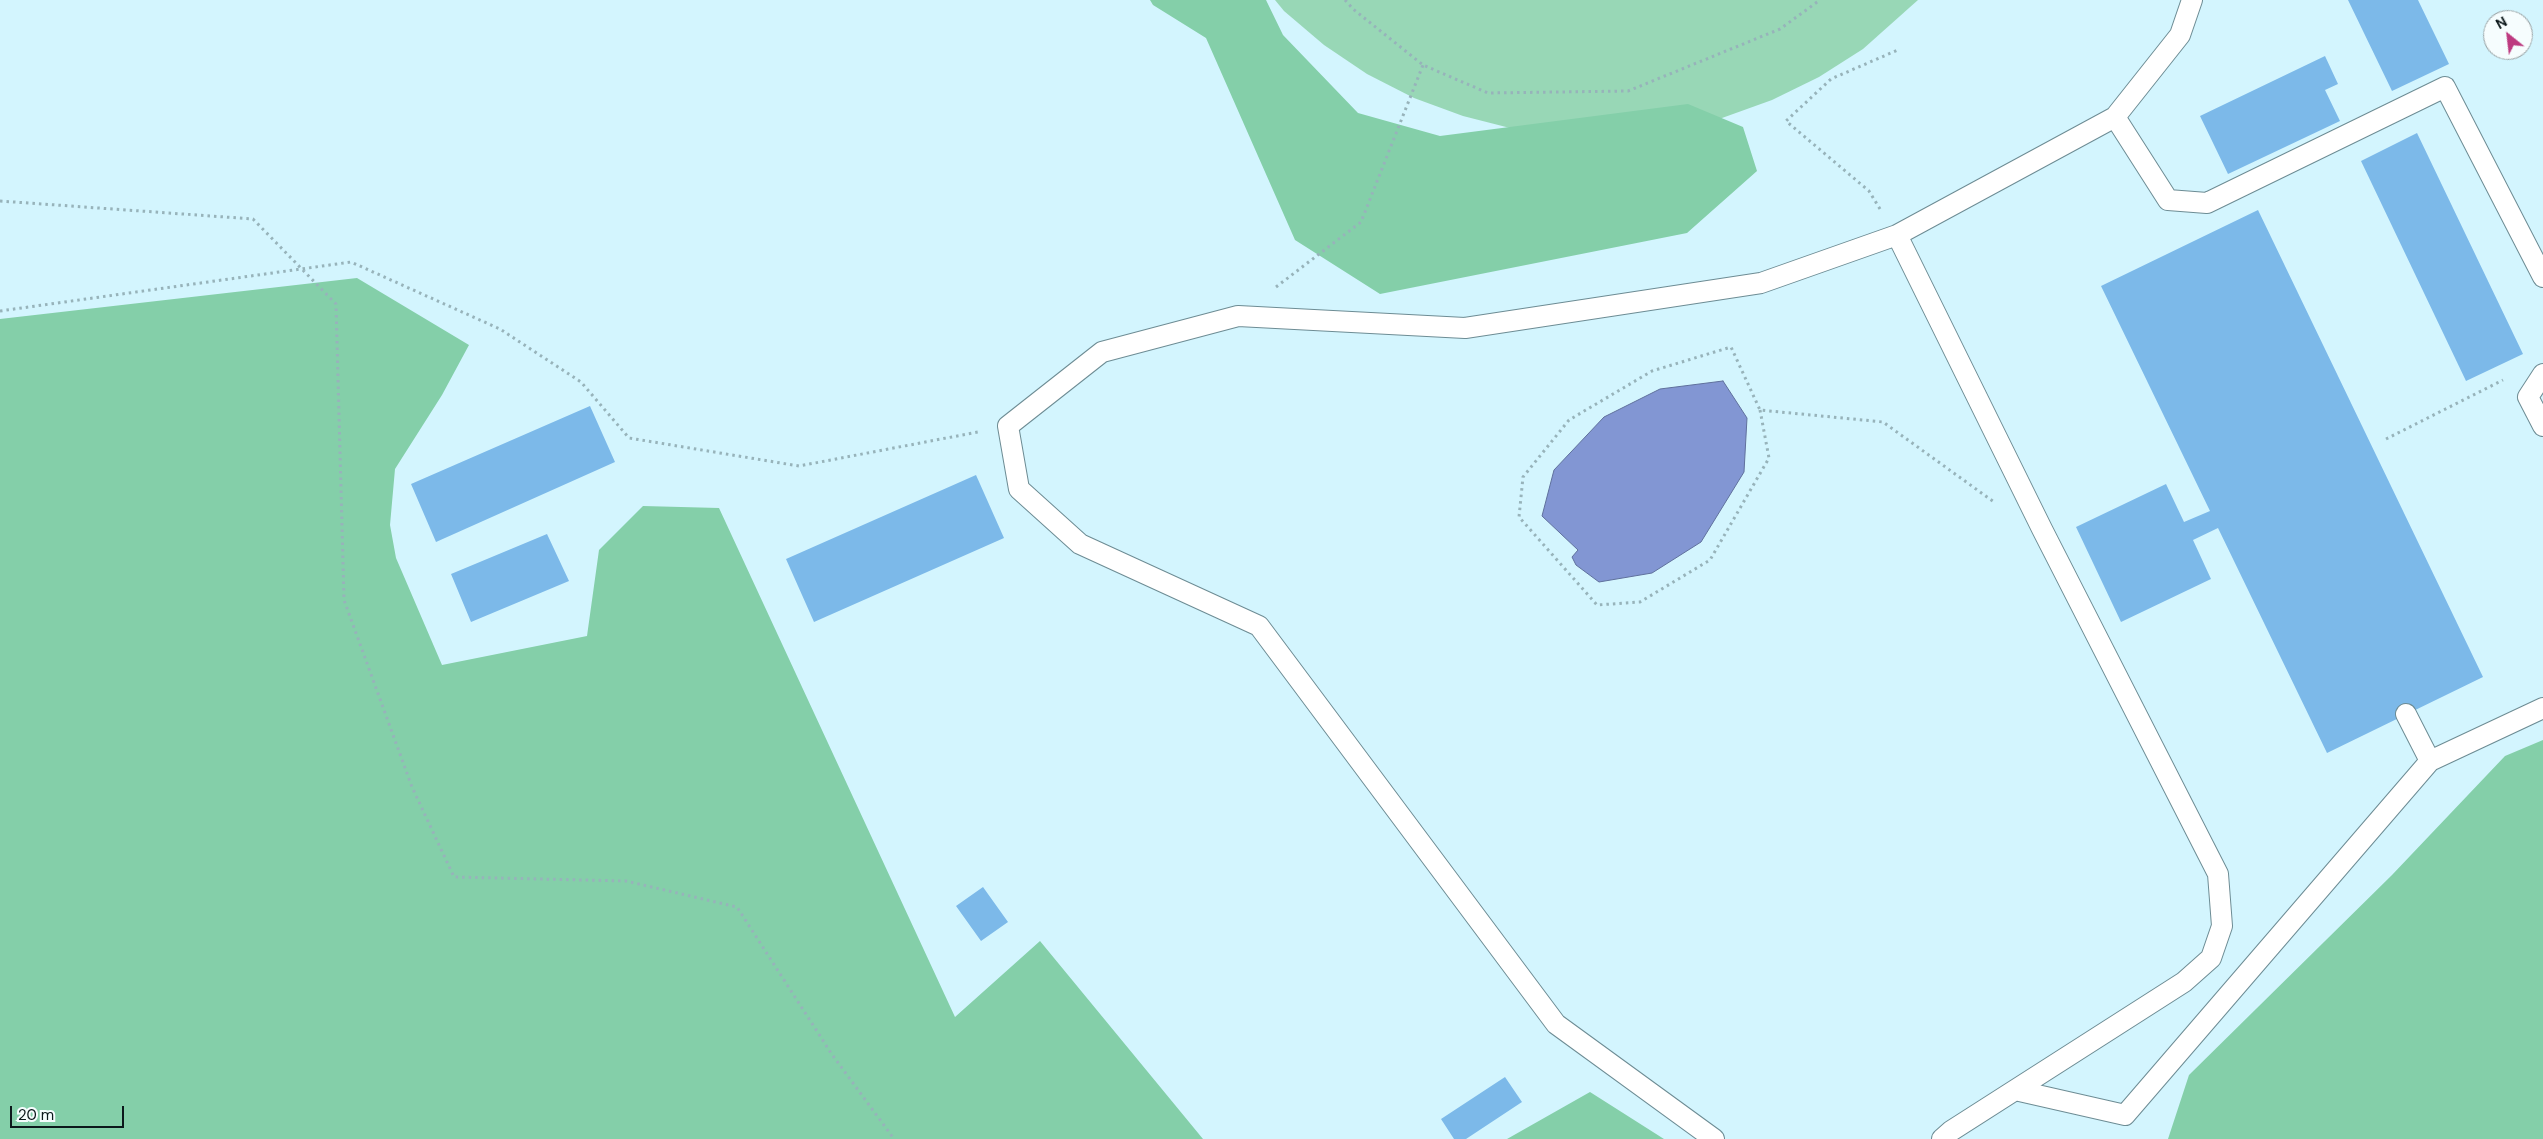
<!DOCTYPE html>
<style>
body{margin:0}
#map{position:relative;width:2543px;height:1139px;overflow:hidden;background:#d3f5fe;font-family:"DM Sans",sans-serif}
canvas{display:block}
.north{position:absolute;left:2483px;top:10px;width:50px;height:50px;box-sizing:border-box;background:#f6fdfe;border:1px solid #98a1a3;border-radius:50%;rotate:331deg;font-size:14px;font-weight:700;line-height:20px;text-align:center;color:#0c181b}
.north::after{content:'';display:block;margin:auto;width:18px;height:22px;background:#bd3a80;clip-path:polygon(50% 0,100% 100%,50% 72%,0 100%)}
.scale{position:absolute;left:10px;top:1106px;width:114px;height:22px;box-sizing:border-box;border:2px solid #0c181b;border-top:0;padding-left:6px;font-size:15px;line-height:18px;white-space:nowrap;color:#0c181b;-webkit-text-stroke:4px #f6fdfe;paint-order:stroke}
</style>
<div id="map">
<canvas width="2543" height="1139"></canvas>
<div class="north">N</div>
<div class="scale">20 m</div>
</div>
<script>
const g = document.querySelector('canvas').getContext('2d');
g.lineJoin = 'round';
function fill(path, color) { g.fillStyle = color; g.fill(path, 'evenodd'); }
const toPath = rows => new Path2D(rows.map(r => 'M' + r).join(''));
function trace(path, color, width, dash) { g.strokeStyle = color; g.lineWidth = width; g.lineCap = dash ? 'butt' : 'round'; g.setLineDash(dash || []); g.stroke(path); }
const green = toPath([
 [1275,0,1918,0,1863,49,1819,77,1772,100,1722,118,1671,130,1514,129,1463,116,1414,98,1367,74,1324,45,1284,11]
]);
const forest = toPath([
 [1150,0,1266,0,1283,35,1358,113,1440,136,1688,104,1743,127,1757,171,1687,233,1380,294,1295,240,1206,38,1153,5],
 [357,278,469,345,442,395,395,469,390,525,396,558,442,665,587,636,599,550,643,506,719,508,955,1017,1040,941,1203,1139,0,1139,0,319],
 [2543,740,2543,1139,2168,1139,2189,1075,2392,875,2505,756],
 [1590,1092,1664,1139,1507,1139]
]);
const water = toPath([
 [1723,381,1747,418,1744,472,1701,542,1652,573,1599,582,1576,565,1572,557,1578,550,1542,516,1554,470,1604,417,1660,389,1723,381]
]);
const building = toPath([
 [2348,0,2418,0,2449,64,2392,91],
 [2325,56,2338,84,2325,90,2340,121,2228,174,2200,116],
 [2417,133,2523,354,2466,381,2361,161],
 [2258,210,2483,677,2327,753,2218,528,2193,540,2211,579,2121,622,2076,527,2166,484,2184,522,2210,511,2101,286],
 [590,406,615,462,436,542,411,484],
 [976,475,1004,538,814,622,786,559],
 [547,534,569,581,471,622,451,574],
 [983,887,1008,922,981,941,956,906],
 [1505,1077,1522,1102,1466,1139,1454,1139,1441,1119]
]);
const path = toPath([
 [1345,0,1353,9,1423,65,1488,93,1628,91,1780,29,1820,0],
 [0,201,253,219,336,304,344,600,412,787,454,877,626,881,737,907,831,1053,894,1139],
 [1880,209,1869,191,1786,121,1831,79,1900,49],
 [1276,287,1361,222,1423,65],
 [0,311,351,262,500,329,581,382,629,438,799,466,978,432],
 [1760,410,1769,458,1710,560,1640,602,1597,605,1519,517,1523,477,1569,420,1652,371,1731,347,1760,410,1883,422,1994,502],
 [2386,439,2503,380]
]);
const lane = toPath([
 [2115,117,2180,35,2192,0],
 [1897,235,2115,117,2168,200,2207,203,2445,87,2543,277],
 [2543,374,2528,397,2543,426],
 [2406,714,2430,761],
 [2015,1090,2125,1115,2430,761,2543,708],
 [1714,1139,1556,1024,1259,626,1080,544,1019,489,1008,426,1102,352,1238,316,1465,328,1761,283,1897,235,2042,529,2218,874,2222,926,2211,958,2184,982,1951,1131,1942,1139]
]);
fill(green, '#98d7b6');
fill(forest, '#84cfa9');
fill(water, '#8296d3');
trace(water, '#5f709c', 1);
fill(building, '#7cb9e9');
trace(lane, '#6d8c94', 22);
trace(path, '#97b3ba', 3, [2.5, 4]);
trace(lane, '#fff', 20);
</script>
